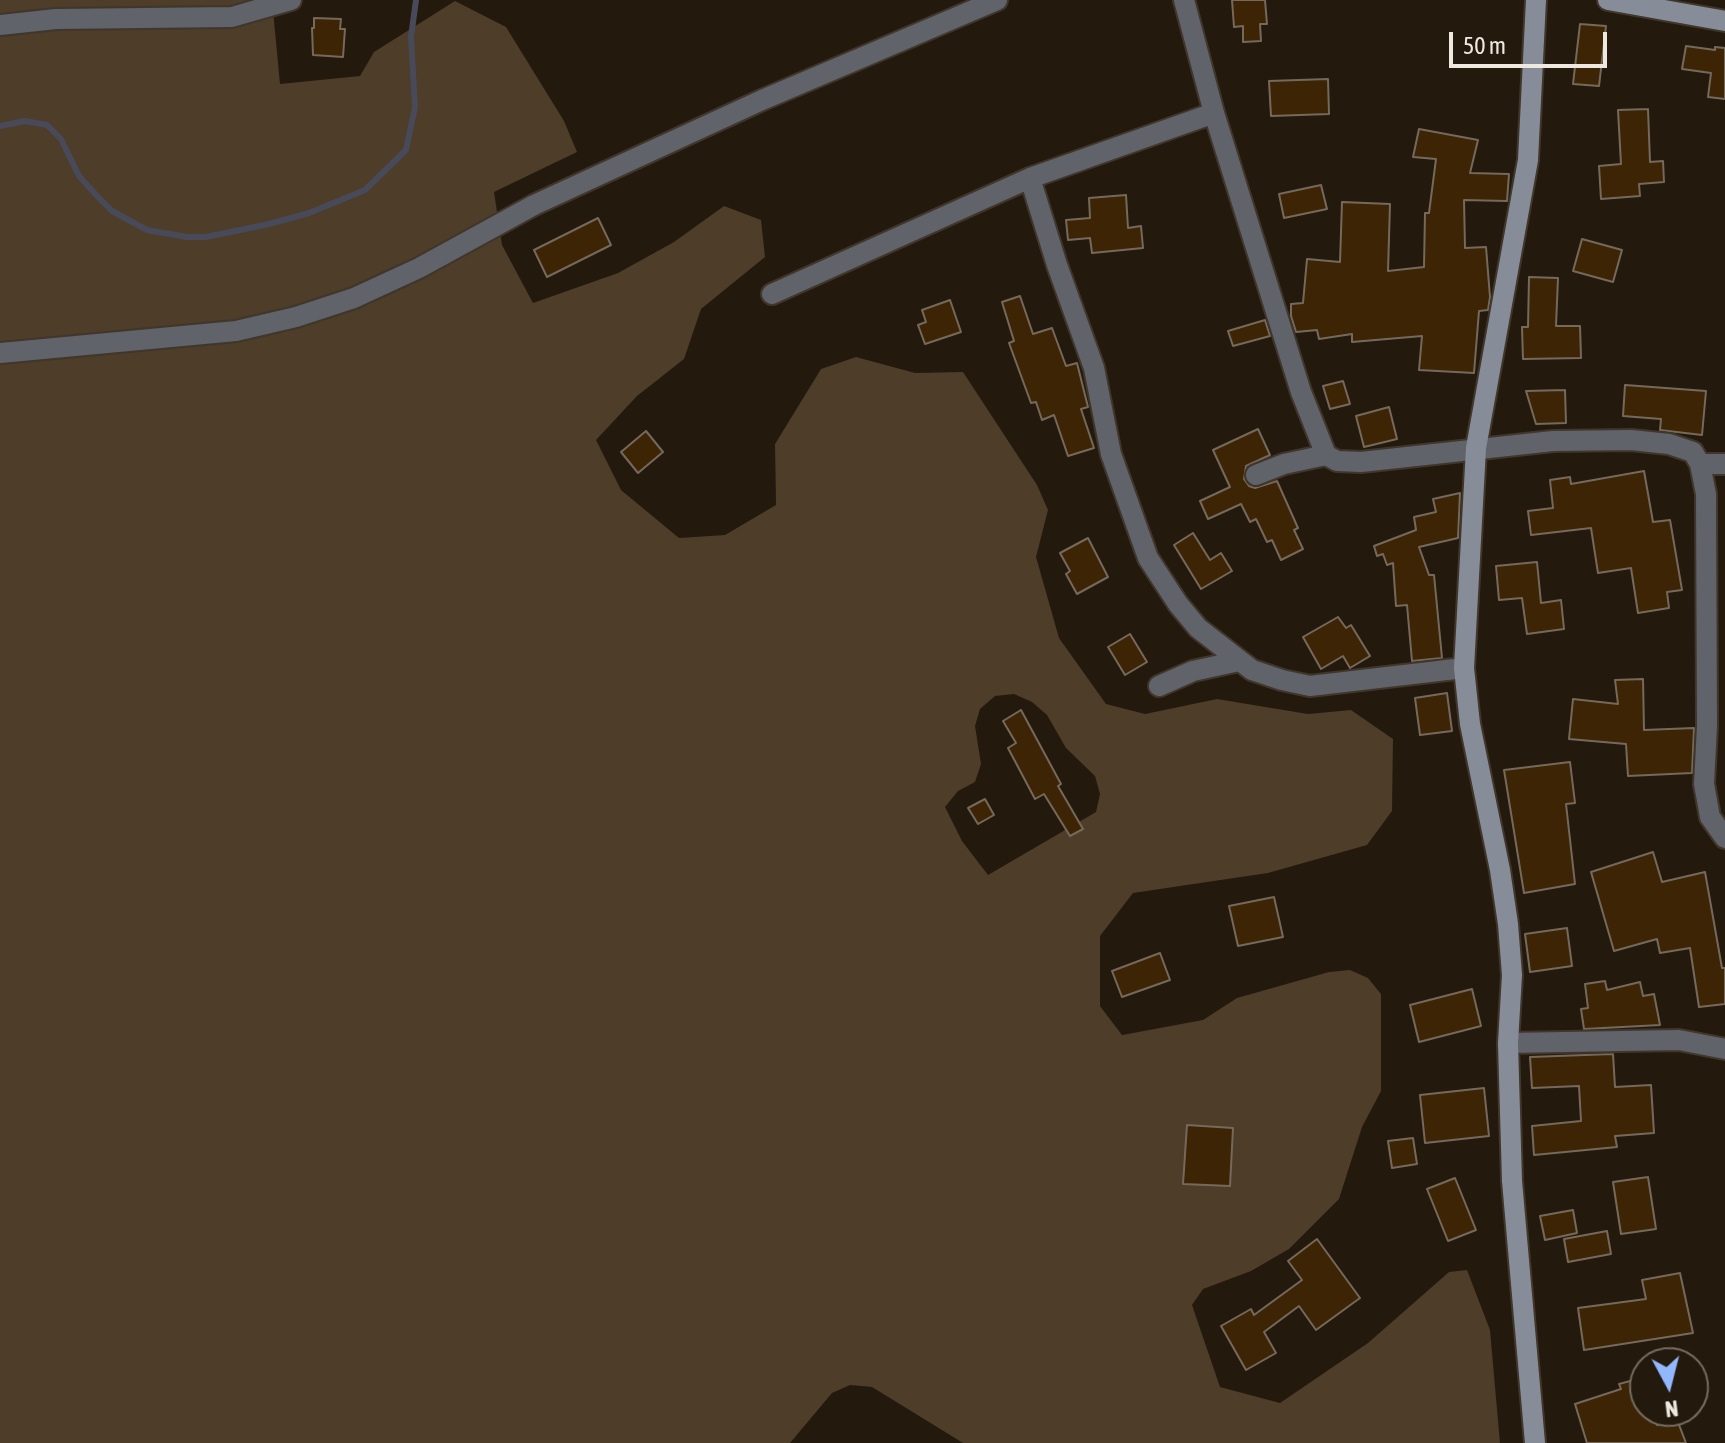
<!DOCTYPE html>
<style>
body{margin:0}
#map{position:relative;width:1725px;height:1443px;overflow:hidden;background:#23190d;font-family:"Asap Condensed",sans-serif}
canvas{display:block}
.north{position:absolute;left:1629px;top:1347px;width:80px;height:80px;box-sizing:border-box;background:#23190d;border:2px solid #756c61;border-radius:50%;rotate:173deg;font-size:22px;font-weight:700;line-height:32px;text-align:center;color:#efe8e0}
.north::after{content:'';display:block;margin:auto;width:28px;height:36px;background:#93b7fd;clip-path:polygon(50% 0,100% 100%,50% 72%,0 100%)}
.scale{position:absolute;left:1449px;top:32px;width:158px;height:36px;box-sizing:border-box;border:4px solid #efe8e0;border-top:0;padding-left:10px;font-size:24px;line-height:28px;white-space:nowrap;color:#efe8e0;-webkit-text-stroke:6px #23190d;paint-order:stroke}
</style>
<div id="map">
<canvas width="1725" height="1443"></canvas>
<div class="north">N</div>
<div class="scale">50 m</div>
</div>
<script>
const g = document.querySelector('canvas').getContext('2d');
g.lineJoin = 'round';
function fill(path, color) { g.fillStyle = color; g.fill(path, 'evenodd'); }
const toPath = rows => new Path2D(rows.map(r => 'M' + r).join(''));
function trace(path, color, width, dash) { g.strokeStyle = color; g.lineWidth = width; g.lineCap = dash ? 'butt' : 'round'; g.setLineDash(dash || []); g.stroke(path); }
const green = toPath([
 [0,0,272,0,280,84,360,76,374,52,455,1,506,27,564,121,577,152,494,192,502,245,533,303,618,273,674,242,724,206,761,220,765,257,701,309,684,359,637,396,596,440,621,490,679,538,725,535,776,505,775,444,821,369,856,357,915,373,963,372,1037,485,1048,510,1036,557,1059,638,1106,704,1145,714,1217,699,1308,714,1351,710,1393,739,1392,811,1367,845,1268,873,1133,893,1100,936,1100,1006,1122,1035,1203,1020,1237,998,1329,972,1350,970,1368,978,1381,994,1381,1091,1362,1127,1339,1199,1289,1249,1251,1271,1203,1289,1192,1305,1220,1387,1280,1403,1368,1343,1449,1272,1467,1270,1490,1330,1500,1443,963,1443,872,1387,850,1385,832,1393,790,1443,0,1443],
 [1014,694,1032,702,1047,715,1066,748,1095,776,1100,794,1096,812,988,875,962,841,945,807,958,791,975,782,981,764,975,726,980,709,995,696]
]);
const stream = toPath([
 [0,126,25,121,47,125,61,139,79,176,98,197,112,211,147,230,187,237,206,237,269,224,309,213,365,190,406,150,415,107,411,37,416,0]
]);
const building = toPath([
 [1232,0,1265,0,1267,24,1260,24,1261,41,1243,42,1243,26,1234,27,1232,0],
 [314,18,341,19,340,29,345,29,343,57,313,55,312,28,314,28,314,18],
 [1580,24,1606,26,1599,86,1573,84,1580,24],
 [1686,46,1715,50,1715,47,1725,48,1725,99,1708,97,1711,73,1682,69,1686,46],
 [1328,79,1329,114,1271,116,1269,81,1328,79],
 [1648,109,1650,162,1663,161,1664,182,1639,184,1640,196,1601,199,1599,166,1621,164,1618,110,1648,109],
 [1419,129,1478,140,1470,173,1509,174,1507,201,1464,200,1465,248,1486,247,1490,297,1488,310,1479,311,1474,373,1419,370,1422,336,1352,342,1352,334,1319,339,1317,330,1296,332,1291,316,1291,304,1303,303,1307,259,1340,262,1342,202,1390,204,1388,271,1424,267,1425,213,1429,213,1436,159,1413,157,1419,129],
 [1321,185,1327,209,1284,218,1279,194,1321,185],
 [1126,195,1128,228,1141,226,1143,248,1092,253,1090,238,1068,240,1066,220,1090,218,1089,198,1126,195],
 [598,218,611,245,547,277,534,250,598,218],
 [1582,239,1622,250,1613,282,1573,271,1582,239],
 [1529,277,1558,278,1556,326,1580,326,1581,358,1523,359,1522,327,1528,327,1529,277],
 [1020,296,1033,334,1052,328,1066,366,1077,363,1088,407,1081,409,1094,448,1068,456,1054,415,1042,420,1036,402,1031,403,1009,343,1014,341,1002,302,1020,296],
 [950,300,961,332,925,344,918,325,926,322,922,310,950,300],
 [1265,320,1270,336,1233,346,1228,331,1265,320],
 [1343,381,1350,404,1330,409,1323,386,1343,381],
 [1625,385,1706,391,1702,435,1660,430,1661,419,1623,416,1625,385],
 [1565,390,1566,423,1536,424,1526,391,1565,390],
 [1389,407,1397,439,1364,447,1356,416,1389,407],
 [1258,429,1270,455,1246,466,1244,479,1249,486,1255,488,1277,481,1298,528,1294,530,1303,549,1281,560,1272,540,1267,542,1256,519,1250,522,1241,504,1208,519,1200,501,1230,487,1213,450,1258,429],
 [646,431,663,452,638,473,621,452,646,431],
 [1644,471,1653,522,1670,520,1682,590,1667,592,1669,608,1638,613,1631,568,1598,573,1591,528,1531,535,1528,511,1553,508,1550,480,1570,477,1571,484,1644,471],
 [1460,493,1458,538,1419,547,1429,575,1434,575,1442,658,1412,661,1407,605,1396,606,1393,563,1387,565,1383,554,1377,556,1374,546,1416,530,1414,517,1436,512,1433,499,1460,493],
 [1193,533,1210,560,1221,553,1232,571,1201,589,1174,545,1193,533],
 [1088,538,1108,577,1077,594,1066,574,1070,571,1060,553,1088,538],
 [1537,562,1541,603,1561,600,1564,629,1527,634,1522,598,1499,600,1496,566,1537,562],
 [1338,617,1346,628,1351,625,1370,656,1350,668,1343,656,1321,669,1303,637,1338,617],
 [1130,634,1147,662,1125,675,1108,647,1130,634],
 [1643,679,1644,730,1694,728,1692,773,1628,776,1626,744,1569,739,1573,699,1618,704,1615,680,1643,679],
 [1447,693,1452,731,1420,735,1415,698,1447,693],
 [1021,710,1061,784,1058,786,1083,829,1070,836,1044,794,1035,799,1008,748,1016,743,1003,721,1021,710],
 [1570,762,1575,803,1566,804,1575,884,1524,893,1504,770,1570,762],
 [985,799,994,815,978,824,968,808,985,799],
 [1653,852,1662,882,1705,872,1722,968,1725,968,1725,1004,1699,1007,1690,948,1660,953,1657,939,1614,951,1591,872,1653,852],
 [1274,897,1283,937,1238,946,1229,906,1274,897],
 [1567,928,1572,966,1530,972,1525,934,1567,928],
 [1160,953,1170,980,1122,997,1112,971,1160,953],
 [1605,981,1607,990,1640,982,1643,996,1654,994,1660,1025,1584,1029,1581,1009,1588,1008,1585,984,1605,981],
 [1472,989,1481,1026,1419,1042,1410,1005,1472,989],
 [1613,1054,1615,1087,1651,1085,1654,1133,1615,1136,1617,1147,1534,1155,1532,1126,1581,1121,1579,1086,1532,1088,1530,1057,1613,1054],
 [1484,1088,1489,1136,1425,1143,1420,1095,1484,1088],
 [1187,1125,1233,1128,1230,1186,1183,1184,1187,1125],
 [1413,1138,1417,1164,1392,1168,1388,1141,1413,1138],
 [1648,1177,1656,1229,1621,1234,1613,1182,1648,1177],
 [1455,1178,1476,1230,1448,1241,1427,1189,1455,1178],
 [1573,1210,1577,1233,1545,1240,1540,1216,1573,1210],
 [1607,1231,1611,1254,1568,1262,1564,1239,1607,1231],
 [1317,1239,1360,1298,1316,1330,1299,1306,1264,1332,1276,1353,1246,1370,1221,1326,1251,1309,1254,1315,1302,1280,1288,1261,1317,1239],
 [1680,1273,1693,1333,1584,1350,1578,1308,1646,1299,1642,1280,1680,1273],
 [1645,1377,1645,1411,1653,1411,1657,1425,1676,1417,1686,1443,1587,1443,1575,1404,1621,1389,1619,1384,1645,1377]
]);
const street = toPath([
 [1184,0,1214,113,1301,392,1326,455,1337,461,1361,462,1553,441,1631,440,1669,444,1693,452,1700,464,1725,464],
 [0,25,56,19,232,17,291,0],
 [1030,178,1057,265,1094,368,1111,454,1148,558,1178,604,1198,628,1252,670,1282,680,1310,686,1464,668],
 [772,294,1030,178,1214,113],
 [0,353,236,331,296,317,354,298,419,268,534,205,762,100,997,0],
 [1700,464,1706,494,1707,726,1704,784,1710,817,1725,838],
 [1256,475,1284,464,1326,455],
 [1159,686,1193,671,1239,661],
 [1508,1043,1679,1040,1725,1049]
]);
const secondary = toPath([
 [1608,0,1725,21],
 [1535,1443,1512,1181,1508,1043,1512,975,1508,924,1500,870,1470,724,1464,668,1476,448,1528,160,1536,0]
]);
fill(green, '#4d3d29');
trace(stream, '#484a5a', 6);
fill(building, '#3c2404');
trace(building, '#75695c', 2);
trace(street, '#40362b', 24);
trace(secondary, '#40362b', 24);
trace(street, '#60636a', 20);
trace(secondary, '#878d98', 20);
</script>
